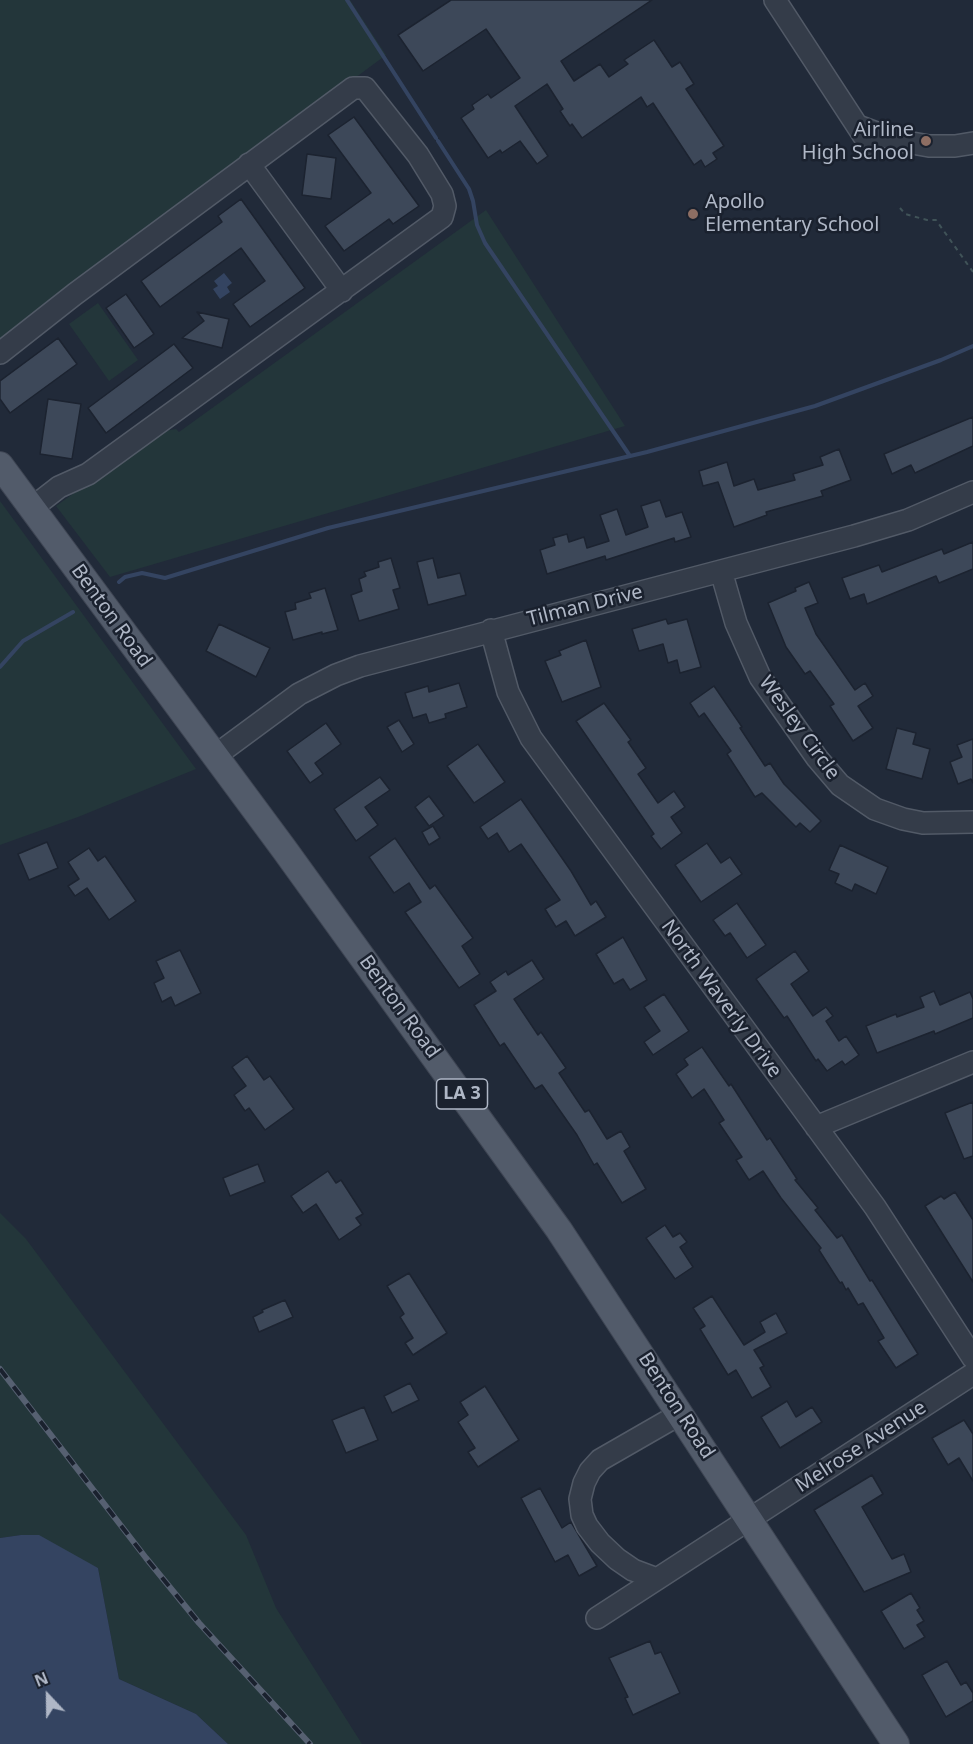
<!DOCTYPE html>
<style>
body{margin:0}
#map{position:relative;width:973px;height:1744px;overflow:hidden;background:#212a39;font-family:"Noto Sans",sans-serif}
canvas{display:block}
.north{position:absolute;left:18px;top:1666px;width:60px;height:60px;-webkit-text-stroke:4px #1a212e;paint-order:stroke;rotate:338deg;font-size:16px;font-weight:700;line-height:24px;text-align:center;color:#afb7c6}
.north::after{content:'';display:block;margin:auto;width:21px;height:27px;background:#afb7c6;clip-path:polygon(50% 0,100% 100%,50% 72%,0 100%)}
</style>
<div id="map">
<canvas width="973" height="1744"></canvas>
<div class="north">N</div>
</div>
<script>
const g = document.querySelector('canvas').getContext('2d');
g.lineJoin = 'round';
function fill(path, color) { g.fillStyle = color; g.fill(path, 'evenodd'); }
const toPath = rows => new Path2D(rows.map(r => 'M' + r).join(''));
function trace(path, color, width, dash) { g.strokeStyle = color; g.lineWidth = width; g.lineCap = dash ? 'butt' : 'round'; g.setLineDash(dash || []); g.stroke(path); }
function label(font, color, halo, rows, align = 'center') {
  g.font = font + ' "Noto Sans",sans-serif'; g.lineWidth = 5; g.setLineDash([]); g.textBaseline = 'middle'; g.strokeStyle = halo; g.fillStyle = color; for (const [text, x, y, turn = 0] of rows) {
    g.save(); g.translate(x, y); g.rotate((+turn || 0) * Math.PI / 180); g.textAlign = isNaN(turn) ? turn : align; if (halo) g.strokeText(text, 0, 0); g.fillText(text, 0, 0); g.restore();
  }
}
const green = toPath([
 [0,0,350,0,386,55,0,341],
 [486,210,625,426,110,577,56,506,159,432,176,429,179,432],
 [98,303,138,360,109,381,69,324],
 [0,501,196,769,78,817,0,845],
 [0,1213,26,1239,246,1535,276,1608,362,1744,228,1744,196,1714,119,1679,98,1568,21,1535,0,1538]
]);
const water = toPath([
 [224,273,232,283,227,287,230,292,220,299,213,289,218,286,214,281],
 [21,1535,39,1535,98,1568,119,1679,196,1714,228,1744,0,1744,0,1538]
]);
const stream = toPath([
 [347,0,436,138],
 [438,141,469,189,473,201,477,225,485,243,630,456],
 [119,582,125,577,142,573,165,578,328,528,647,452,815,406,941,360,973,346],
 [0,667,23,641,73,612]
]);
const building = toPath([
 [451,0,652,0,561,61,574,81,600,64,609,77,628,64,624,60,654,40,672,67,680,62,694,84,686,89,724,146,713,153,717,159,705,167,701,160,694,165,653,103,647,107,641,97,582,138,572,124,570,126,560,111,563,109,547,84,515,106,548,156,537,164,520,141,502,153,500,150,488,158,461,118,474,109,472,105,488,94,491,98,520,78,486,29,423,71,398,35,451,0],
 [354,117,419,206,393,224,389,219,344,251,325,226,371,193,328,135,354,117],
 [307,154,336,158,331,199,302,195,307,154],
 [241,199,305,288,250,327,233,304,265,281,241,248,160,307,141,281,222,222,218,216,241,199],
 [126,294,154,334,134,348,106,308,126,294],
 [197,312,229,319,222,348,182,338,204,321,197,312],
 [58,338,77,364,10,413,0,399,0,381,58,338],
 [174,344,193,368,106,433,88,408,174,344],
 [48,399,81,404,72,459,40,454,48,399],
 [973,417,973,446,915,473,911,465,892,474,884,454,973,417],
 [839,449,851,480,821,491,823,496,766,512,767,515,734,527,718,482,703,486,699,471,727,462,734,486,754,479,758,490,795,480,793,474,823,465,820,457,839,449],
 [660,500,666,517,682,512,691,537,675,542,674,538,606,560,605,556,547,574,540,550,555,545,553,538,567,534,569,542,584,537,587,548,609,541,600,515,617,509,626,535,648,527,641,506,660,500],
 [973,542,973,569,939,583,936,576,867,604,864,594,850,599,842,578,879,565,882,572,942,549,944,554,973,542],
 [391,558,400,588,393,590,399,609,359,621,351,595,362,591,359,579,366,576,364,572,379,567,378,562,391,558],
 [433,558,438,578,460,573,466,595,428,605,417,562,433,558],
 [809,582,818,603,805,608,816,634,855,690,865,683,873,696,858,706,873,728,853,741,830,706,834,704,810,671,805,674,786,647,768,603,796,591,795,588,809,582],
 [325,588,338,630,322,634,322,632,293,640,285,612,296,609,295,603,311,598,309,593,325,588],
 [666,619,668,624,687,619,701,667,680,673,677,660,668,663,663,644,639,651,632,629,666,619],
 [219,624,270,648,256,677,206,651,219,624],
 [586,640,601,687,562,702,545,661,561,655,559,651,586,640],
 [459,683,467,707,445,714,446,718,429,723,426,714,413,718,405,693,428,686,429,692,459,683],
 [714,686,742,727,740,728,765,766,770,763,784,784,821,821,810,832,800,823,796,827,762,793,755,797,727,754,731,751,704,713,699,717,690,703,714,686],
 [604,703,631,740,628,742,646,768,638,774,658,803,674,791,685,807,671,817,682,833,661,849,651,836,654,834,576,721,604,703],
 [399,720,414,744,402,752,387,727,399,720],
 [326,723,341,744,315,763,323,774,310,783,287,751,326,723],
 [897,728,916,733,913,744,930,749,922,779,886,769,897,728],
 [973,739,973,783,971,779,958,784,950,762,962,757,957,745,973,739],
 [478,744,505,782,474,803,447,766,478,744],
 [380,777,390,790,365,807,378,825,356,841,334,809,380,777],
 [429,796,444,816,429,826,415,807,429,796],
 [521,799,571,871,591,905,596,901,606,917,575,936,566,921,556,927,545,909,560,900,521,844,509,852,497,833,488,839,480,827,521,799],
 [433,826,440,838,429,845,422,832,433,826],
 [395,838,430,889,435,885,473,938,462,946,480,974,459,988,405,912,421,902,409,883,394,893,369,857,395,838],
 [47,842,58,868,29,880,18,854,47,842],
 [707,843,721,863,730,857,742,874,701,902,675,865,707,843],
 [840,845,888,867,876,894,855,884,852,891,835,883,839,874,829,870,840,845],
 [89,848,98,861,105,856,136,901,109,920,87,888,75,896,68,886,79,879,68,862,89,848],
 [737,903,766,945,747,958,730,933,725,936,713,920,737,903],
 [623,937,647,980,630,990,623,979,614,984,596,954,623,937],
 [180,950,201,993,175,1006,171,997,162,1002,154,983,164,978,156,961,180,950],
 [795,951,809,971,791,984,813,1016,826,1007,833,1016,826,1021,839,1041,846,1036,859,1055,845,1065,842,1061,827,1071,818,1059,816,1061,787,1016,784,1018,756,979,795,951],
 [532,960,544,979,514,999,538,1035,541,1032,566,1068,559,1073,585,1112,589,1110,607,1139,621,1131,630,1147,624,1151,646,1189,622,1203,597,1163,594,1165,577,1135,542,1085,535,1089,504,1043,500,1046,474,1005,496,991,490,982,506,971,508,975,532,960],
 [934,991,940,1005,970,992,973,999,973,1018,935,1034,934,1031,877,1053,866,1026,896,1014,897,1017,924,1007,920,997,934,991],
 [664,994,689,1031,653,1055,644,1042,660,1031,644,1007,664,994],
 [702,1047,729,1086,731,1084,767,1140,770,1138,797,1179,795,1180,818,1208,815,1210,837,1238,842,1235,870,1281,872,1280,918,1354,896,1368,878,1341,884,1338,863,1303,858,1305,848,1288,846,1290,842,1282,840,1283,819,1250,821,1248,781,1198,763,1171,749,1180,736,1160,742,1157,719,1123,724,1120,704,1089,692,1098,676,1074,688,1065,684,1059,702,1047],
 [247,1056,264,1080,270,1076,294,1109,265,1130,249,1108,245,1111,234,1095,246,1086,232,1067,247,1056],
 [973,1102,973,1156,964,1159,945,1113,973,1102],
 [258,1164,265,1182,230,1196,223,1178,258,1164],
 [328,1171,336,1183,341,1180,363,1214,356,1218,361,1225,339,1240,316,1204,303,1213,291,1196,328,1171],
 [955,1192,973,1220,973,1282,925,1206,941,1196,944,1199,955,1192],
 [665,1225,673,1237,680,1233,687,1242,680,1247,693,1267,675,1279,646,1238,665,1225],
 [409,1273,447,1333,413,1355,405,1343,413,1338,400,1317,404,1314,387,1286,409,1273],
 [712,1296,744,1345,765,1332,760,1322,776,1313,787,1333,754,1350,764,1366,760,1368,771,1387,752,1398,736,1370,728,1375,700,1329,705,1326,693,1308,712,1296],
 [285,1300,293,1317,259,1332,253,1317,263,1312,262,1310,285,1300],
 [410,1383,419,1400,392,1413,384,1396,410,1383],
 [485,1386,519,1440,478,1467,468,1452,475,1448,458,1422,468,1415,460,1402,485,1386],
 [787,1401,796,1417,812,1407,822,1422,780,1448,761,1417,787,1401],
 [364,1407,378,1440,346,1453,332,1420,364,1407],
 [964,1420,973,1434,973,1481,959,1458,948,1465,932,1438,964,1420],
 [872,1475,883,1494,862,1507,892,1559,904,1554,911,1572,864,1592,814,1510,872,1475],
 [540,1488,562,1528,571,1522,597,1566,579,1576,568,1555,555,1562,521,1498,540,1488],
 [911,1593,920,1608,917,1610,924,1621,917,1625,925,1637,904,1649,881,1611,911,1593],
 [650,1641,655,1654,661,1652,680,1693,633,1715,625,1698,628,1697,609,1658,650,1641],
 [947,1661,961,1685,966,1682,973,1693,973,1701,946,1717,922,1675,947,1661]
]);
const path = toPath([
 [900,208,905,214,927,220,936,220,973,272]
]);
const minor = toPath([
 [775,0,869,144],
 [858,126,895,140,929,146,955,146,973,143],
 [249,164,342,291],
 [0,353,75,294,353,88,365,88,418,155,442,194,445,206,442,217,88,474,59,487,32,508],
 [721,571,736,623,760,677,817,758,840,785,875,809,903,819,923,823,973,822],
 [491,630,508,692,531,738,875,1207,973,1358],
 [215,756,299,694,336,675,360,666,854,536,908,520,973,492],
 [816,1127,973,1062],
 [657,1579,633,1570,617,1559,600,1543,587,1526,582,1515,580,1499,584,1483,590,1471,600,1460,680,1414],
 [597,1618,973,1374]
]);
const major = toPath([
 [0,465,284,849,559,1230,896,1744]
]);
const rail = toPath([
 [0,1369,146,1558,199,1623,310,1744]
]);
const markers = [
 [926,141,6,"#8d6e63"],
 [693,214,6,"#8d6e63"]
];
const shields = [
 [462,1094,51]
];
const shieldNames = [
 ["LA 3",462,1094]
];
const poiNames = [
 ["Airline",914,130],
 ["High School",914,153],
 ["Apollo",705,202,"left"],
 ["Elementary School",705,225,"left"]
];
const streetNames = [
 ["Tilman Drive",585,606,-14],
 ["Benton Road",111,616,54],
 ["Wesley Circle",799,728,54],
 ["North Waverly Drive",721,999,54],
 ["Benton Road",399,1007,54],
 ["Benton Road",676,1406,57],
 ["Melrose Avenue",861,1447,-33]
];
fill(green, '#23363a');
fill(water, '#344461');
trace(stream, '#344461', 4);
fill(building, '#3d4859');
trace(building, '#1c2330', 1.5);
trace(minor, '#525a67', 24);
trace(major, '#3e4553', 28);
trace(path, '#405358', 2, [4.5, 4.5]);
trace(minor, '#343c49', 21);
trace(major, '#525b6a', 26);
trace(rail, '#566071', 6);
trace(rail, '#1a212e', 4, [11]);
for (const [x, y, r, color] of markers) { const dot = new Path2D(); dot.arc(x, y, r, 0, 2 * Math.PI); g.fillStyle = color; g.fill(dot); trace(dot, '#1a212e', 2); }
for (const [x, y, w] of shields) { const box = new Path2D(); box.roundRect(x - w / 2, y - 15, w, 30, 4.5); g.fillStyle = '#1a212e'; g.fill(box); trace(box, '#afb7c6', 1.5); }
label('bold 18px', '#afb7c6', null, shieldNames);
label('20px', '#afb7c6', '#1a212e', poiNames, 'right');
label('20px', '#afb7c6', '#1a212e', streetNames);
</script>
